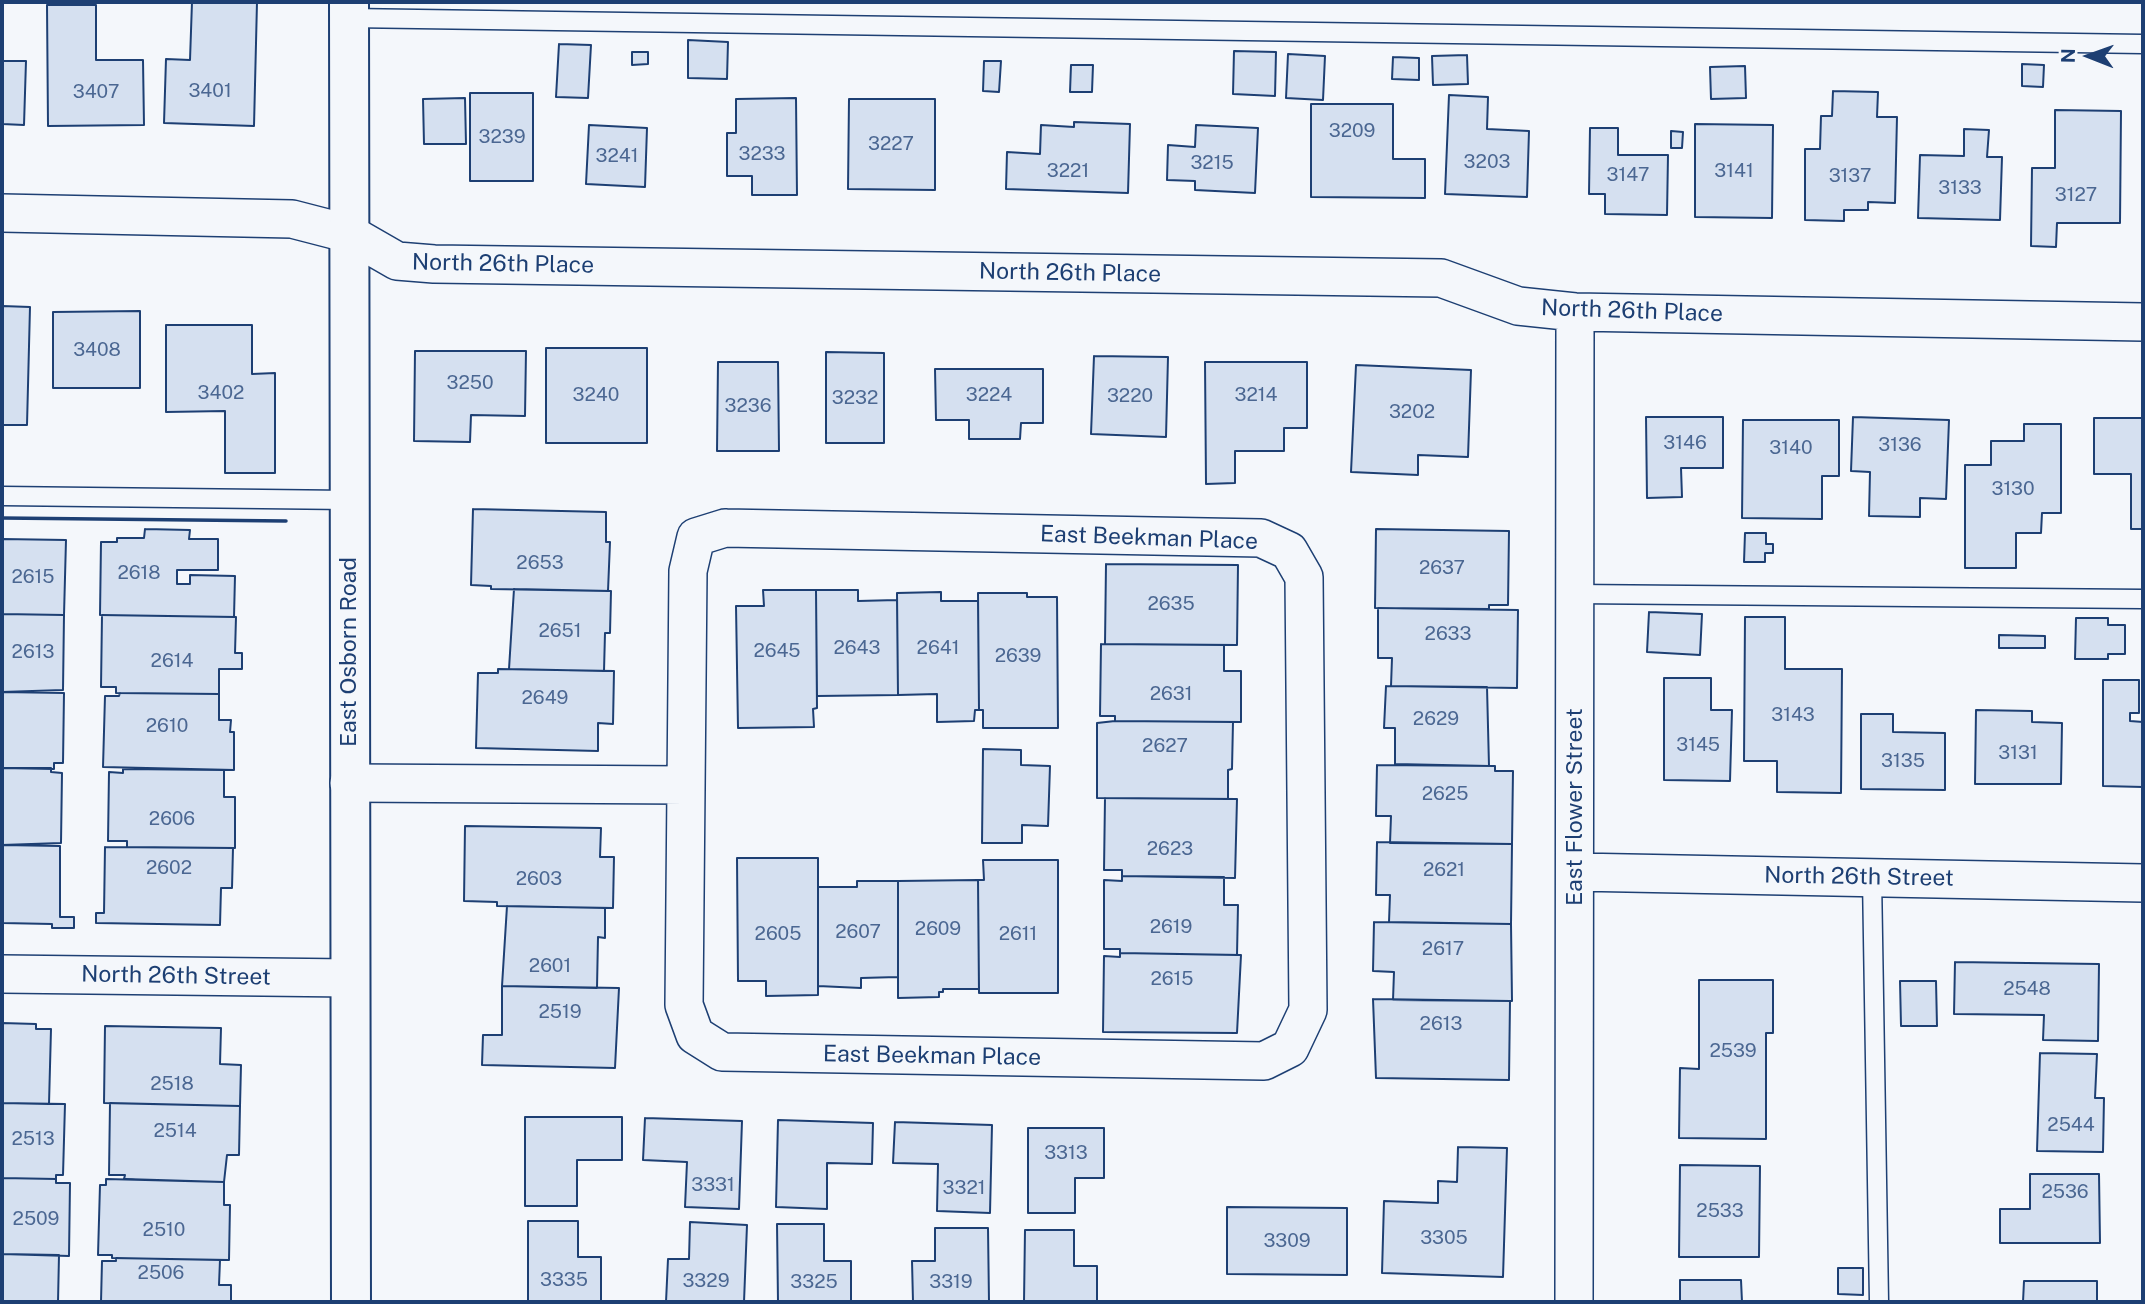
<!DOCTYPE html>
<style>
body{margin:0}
#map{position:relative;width:2145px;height:1304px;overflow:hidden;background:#f4f7fb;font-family:"Public Sans",sans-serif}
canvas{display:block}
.frame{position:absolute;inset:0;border:4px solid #1d3f73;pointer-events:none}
.north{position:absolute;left:2054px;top:21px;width:70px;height:70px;-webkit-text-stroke:5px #f4f7fb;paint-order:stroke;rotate:271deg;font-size:19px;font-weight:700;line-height:28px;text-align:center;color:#1d3f73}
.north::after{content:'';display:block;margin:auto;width:24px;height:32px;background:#1d3f73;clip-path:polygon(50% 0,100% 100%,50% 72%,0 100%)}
</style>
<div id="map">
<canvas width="2145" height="1304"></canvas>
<div class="frame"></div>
<div class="north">N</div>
</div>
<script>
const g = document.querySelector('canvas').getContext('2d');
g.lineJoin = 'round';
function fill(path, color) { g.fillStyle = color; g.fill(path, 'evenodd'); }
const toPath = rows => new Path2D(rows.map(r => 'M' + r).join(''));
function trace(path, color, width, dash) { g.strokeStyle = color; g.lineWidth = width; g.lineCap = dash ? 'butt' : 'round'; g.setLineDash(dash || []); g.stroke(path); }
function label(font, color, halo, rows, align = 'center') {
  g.font = font + ' "Public Sans",sans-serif'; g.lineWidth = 5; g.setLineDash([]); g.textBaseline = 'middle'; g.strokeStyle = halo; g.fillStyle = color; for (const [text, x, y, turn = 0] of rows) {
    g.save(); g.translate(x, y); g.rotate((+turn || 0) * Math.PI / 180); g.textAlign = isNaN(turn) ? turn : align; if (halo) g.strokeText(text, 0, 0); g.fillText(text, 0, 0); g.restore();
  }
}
const building = toPath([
 [192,2,257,2,254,126,164,123,166,59,190,60,192,2],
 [47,5,96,5,96,60,143,60,144,125,48,126,47,5],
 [688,40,728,42,727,79,688,78,688,40],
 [559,44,591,45,588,98,556,97,559,44],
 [1234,51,1276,52,1275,96,1233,94,1234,51],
 [632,52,648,52,648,64,632,65,632,52],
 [1288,54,1325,56,1323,100,1286,98,1288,54],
 [1467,55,1468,84,1433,85,1432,56,1467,55],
 [1393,57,1419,58,1419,80,1392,79,1393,57],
 [2,61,26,61,24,125,2,124,2,61],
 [984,61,1001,61,999,92,983,91,984,61],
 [2022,64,2044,65,2043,87,2022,86,2022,64],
 [1071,65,1093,65,1092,92,1070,92,1071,65],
 [1745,66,1746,98,1711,99,1710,67,1745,66],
 [1833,91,1878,92,1877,117,1897,117,1895,203,1868,202,1868,210,1844,210,1844,221,1805,220,1805,149,1820,149,1821,116,1832,116,1833,91],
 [470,93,533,93,533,181,470,181,470,93],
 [1449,95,1488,97,1487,129,1529,131,1527,197,1445,194,1449,95],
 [465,98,466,144,424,144,423,99,465,98],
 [796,98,797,195,752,195,752,176,727,176,727,133,736,133,736,99,796,98],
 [849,99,935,99,935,190,848,189,849,99],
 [1311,104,1393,104,1393,159,1425,159,1425,198,1311,197,1311,104],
 [2055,110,2121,111,2120,223,2057,223,2056,247,2031,246,2032,168,2055,168,2055,110],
 [1074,122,1130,124,1128,193,1006,189,1007,152,1040,154,1041,125,1074,127,1074,122],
 [1695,124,1773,125,1772,218,1695,217,1695,124],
 [589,125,647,128,645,187,586,184,589,125],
 [1196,125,1258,128,1255,193,1195,190,1195,181,1167,180,1168,145,1195,147,1196,125],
 [1590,128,1618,128,1618,155,1668,155,1667,215,1605,214,1605,194,1589,194,1590,128],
 [1964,129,1989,130,1987,157,2002,157,2000,220,1918,218,1920,155,1964,156,1964,129],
 [1671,131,1683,132,1682,148,1671,148,1671,131],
 [2142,147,2143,147,2143,222,2142,222,2142,147],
 [2,306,30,307,27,425,2,425,2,306],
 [140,311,140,388,53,388,53,312,140,311],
 [166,325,252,325,252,374,275,373,275,473,225,473,225,411,166,412,166,325],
 [546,348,647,348,647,443,546,443,546,348],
 [415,351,526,351,525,416,471,415,470,442,414,441,415,351],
 [826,352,884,353,884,443,826,443,826,352],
 [1094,356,1168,357,1166,437,1091,434,1094,356],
 [718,362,778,362,779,451,717,451,718,362],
 [1205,362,1307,362,1307,428,1284,428,1284,451,1235,451,1235,483,1206,484,1205,362],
 [1356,365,1471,370,1468,457,1418,455,1418,475,1351,472,1356,365],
 [935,369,1043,369,1043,423,1021,423,1020,439,969,439,969,420,936,420,935,369],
 [1646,417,1723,417,1723,468,1681,468,1682,497,1647,498,1646,417],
 [1853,417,1949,420,1946,499,1920,498,1920,517,1869,516,1870,472,1851,471,1853,417],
 [2094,418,2143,418,2143,529,2131,529,2131,474,2094,474,2094,418],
 [1743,420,1839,420,1839,476,1822,476,1822,519,1742,518,1743,420],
 [2024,424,2061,424,2061,513,2042,513,2041,533,2016,533,2016,568,1965,568,1965,465,1991,465,1991,441,2024,441,2024,424],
 [473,509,606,512,606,542,610,542,608,591,491,589,491,586,471,585,473,509],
 [145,529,190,530,189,539,218,539,218,570,177,570,177,584,190,584,190,575,235,576,234,617,100,615,101,542,117,542,117,538,144,538,145,529],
 [1376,529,1509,531,1508,605,1489,605,1489,609,1375,608,1376,529],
 [1745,533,1766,533,1766,544,1773,544,1773,553,1765,553,1765,562,1744,562,1745,533],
 [2,539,66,540,64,615,2,614,2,539],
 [1106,564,1238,565,1237,645,1105,644,1106,564],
 [514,589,611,591,610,633,605,633,604,671,509,669,514,589],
 [763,590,816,590,817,708,813,709,814,727,738,728,736,606,764,606,763,590],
 [816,590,858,590,858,601,897,600,898,695,817,696,816,590],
 [941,592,941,601,978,601,979,710,975,710,974,721,937,722,937,694,898,695,897,593,941,592],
 [978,593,1027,593,1027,597,1057,597,1058,728,983,728,983,710,979,710,978,593],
 [1378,608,1518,610,1517,688,1391,686,1392,658,1378,658,1378,608],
 [1649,612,1702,614,1700,655,1647,652,1649,612],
 [2,614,64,615,63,690,2,692,2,614],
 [102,615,236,617,235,653,242,653,242,669,219,669,219,694,116,693,116,687,101,687,102,615],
 [1745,617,1785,617,1785,669,1842,669,1841,793,1777,792,1777,761,1744,761,1745,617],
 [2076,618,2108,618,2108,625,2125,625,2125,654,2108,654,2108,659,2075,659,2076,618],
 [1999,635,2045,636,2045,648,1999,648,1999,635],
 [1101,644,1224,645,1224,671,1241,671,1241,722,1115,721,1115,716,1100,716,1101,644],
 [498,669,614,671,613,724,598,723,598,751,476,748,478,673,498,673,498,669],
 [1664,678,1711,678,1711,710,1732,710,1730,781,1664,780,1664,678],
 [2103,680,2139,680,2139,713,2130,713,2130,721,2143,722,2143,787,2103,786,2103,680],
 [1386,686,1487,687,1489,766,1395,764,1395,728,1384,728,1386,686],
 [2,692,64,693,63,763,54,763,54,769,2,768,2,692],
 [120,693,219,694,219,720,231,720,230,732,234,732,234,770,103,767,105,696,119,696,120,693],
 [1976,710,2032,711,2032,722,2062,723,2061,784,1975,784,1976,710],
 [1861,714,1893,714,1893,732,1945,733,1945,790,1861,789,1861,714],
 [1115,721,1233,722,1232,769,1228,770,1228,799,1097,798,1097,723,1115,721],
 [983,749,1021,750,1021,765,1050,766,1048,826,1022,825,1022,843,982,843,983,749],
 [1377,765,1495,766,1495,771,1513,771,1512,844,1390,843,1391,816,1376,816,1377,765],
 [2,768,51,768,51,772,62,773,61,843,2,845,2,768],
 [123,769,224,770,224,797,235,797,235,848,127,847,127,841,108,841,109,772,123,773,123,769],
 [1105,798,1237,799,1235,878,1122,876,1122,870,1104,870,1105,798],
 [465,826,601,828,600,857,614,857,613,908,497,906,497,902,464,901,465,826],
 [1377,842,1512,844,1511,924,1389,922,1390,895,1376,895,1377,842],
 [2,845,60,846,60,917,74,917,74,928,52,928,52,924,2,923,2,845],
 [105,847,233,848,232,888,221,888,220,925,96,923,96,913,104,913,105,847],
 [737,858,818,858,818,995,766,996,766,981,738,981,737,858],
 [983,860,1058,860,1058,993,979,993,978,880,984,880,983,860],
 [1122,876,1224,877,1224,905,1238,905,1237,955,1120,953,1120,949,1104,949,1104,880,1122,881,1122,876],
 [978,880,979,989,943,989,943,992,939,992,939,997,898,998,898,881,978,880],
 [857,881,898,881,898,977,861,978,861,988,818,986,818,887,857,887,857,881],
 [507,906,605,908,605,938,598,937,597,988,502,986,507,906],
 [1374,922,1511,924,1512,1001,1393,1000,1394,972,1373,971,1374,922],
 [1120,953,1241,955,1237,1033,1103,1032,1104,956,1120,957,1120,953],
 [1955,962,2099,964,2098,1041,2043,1040,2044,1015,1954,1014,1955,962],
 [1699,980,1773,980,1773,1033,1766,1033,1766,1139,1679,1138,1680,1068,1699,1069,1699,980],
 [1900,981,1936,981,1937,1026,1901,1026,1900,981],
 [502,986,619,988,615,1068,482,1065,483,1035,502,1035,502,986],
 [1373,999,1510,1001,1509,1080,1376,1078,1373,999],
 [2,1023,36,1024,36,1029,51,1029,49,1104,2,1103,2,1023],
 [105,1026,221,1028,220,1064,241,1065,240,1106,104,1103,105,1026],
 [2040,1053,2097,1054,2095,1098,2104,1098,2103,1152,2037,1151,2040,1053],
 [2,1103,65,1104,63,1175,56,1175,56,1179,2,1178,2,1103],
 [110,1103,240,1106,239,1155,227,1155,224,1182,124,1179,125,1175,109,1175,110,1103],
 [525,1117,622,1117,622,1160,577,1160,577,1206,525,1206,525,1117],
 [645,1118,742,1121,739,1209,685,1207,687,1162,643,1160,645,1118],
 [778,1120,873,1123,872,1164,827,1163,827,1209,776,1207,778,1120],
 [895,1122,992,1125,990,1213,937,1211,938,1164,893,1163,895,1122],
 [1028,1128,1104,1128,1104,1178,1075,1178,1075,1213,1028,1213,1028,1128],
 [1458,1147,1507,1148,1503,1277,1382,1273,1384,1201,1438,1203,1438,1181,1457,1182,1458,1147],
 [1680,1165,1760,1166,1759,1257,1679,1257,1680,1165],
 [2030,1174,2099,1174,2100,1243,2000,1243,2000,1209,2030,1209,2030,1174],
 [2,1178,56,1179,56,1183,70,1183,69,1256,2,1254,2,1178],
 [106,1179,224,1182,224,1205,230,1205,229,1260,112,1258,112,1255,98,1255,100,1185,106,1185,106,1179],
 [1227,1207,1347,1208,1347,1275,1227,1274,1227,1207],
 [528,1221,578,1221,578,1257,601,1257,601,1302,528,1302,528,1221],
 [690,1222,747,1225,744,1302,666,1302,668,1259,689,1259,690,1222],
 [777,1224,824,1224,824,1261,851,1261,851,1302,778,1302,777,1224],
 [935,1228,988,1228,989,1302,913,1302,912,1261,935,1261,935,1228],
 [1025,1230,1074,1230,1074,1266,1097,1266,1097,1302,1024,1302,1025,1230],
 [2,1254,59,1255,58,1302,2,1302,2,1254],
 [116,1258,220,1260,219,1285,231,1285,231,1302,101,1302,102,1261,116,1261,116,1258],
 [1838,1268,1863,1268,1863,1295,1838,1294,1838,1268],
 [1680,1280,1741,1280,1742,1302,1680,1302,1680,1280],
 [2024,1281,2097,1281,2097,1302,2023,1302,2024,1281]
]);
const lane = toPath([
 [349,18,2143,44],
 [2,496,349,500],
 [1574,594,2143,599],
 [1872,877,1879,1302]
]);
const street = toPath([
 [2,213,292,219,350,234,397,261,434,264,1441,278,1518,306,1575,312,2143,322],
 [725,528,1261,538,1289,551,1304,577,1308,1010,1290,1048,1264,1061,722,1052,695,1035,684,1005,688,571,696,537,725,528],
 [349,783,685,785],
 [1576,872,2143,883],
 [2,974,350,978],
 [1574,1302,1575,312]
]);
const secondary = toPath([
 [349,2,351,1302]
]);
const wall = toPath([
 [2,518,286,521]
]);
const numberNames = [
 ["3401",210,91],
 ["3407",96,92],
 ["3209",1352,131],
 ["3239",502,137],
 ["3227",891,144],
 ["3233",762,154],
 ["3241",617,156],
 ["3203",1487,162],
 ["3215",1212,163],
 ["3221",1068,171],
 ["3141",1734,171],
 ["3147",1628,175],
 ["3137",1850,176],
 ["3133",1960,188],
 ["3127",2076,195],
 ["3408",97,350],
 ["3250",470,383],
 ["3402",221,393],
 ["3240",596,395],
 ["3224",989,395],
 ["3214",1256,395],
 ["3220",1130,396],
 ["3232",855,398],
 ["3236",748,406],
 ["3202",1412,412],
 ["3146",1685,443],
 ["3136",1900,445],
 ["3140",1791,448],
 ["3130",2013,489],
 ["2653",540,563],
 ["2637",1442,568],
 ["2618",139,573],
 ["2615",33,577],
 ["2635",1171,604],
 ["2651",560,631],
 ["2633",1448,634],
 ["2643",857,648],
 ["2641",938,648],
 ["2645",777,651],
 ["2613",33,652],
 ["2639",1018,656],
 ["2614",172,661],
 ["2631",1171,694],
 ["2649",545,698],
 ["3143",1793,715],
 ["2629",1436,719],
 ["2610",167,726],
 ["3145",1698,745],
 ["2627",1165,746],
 ["3131",2018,753],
 ["3135",1903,761],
 ["2625",1445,794],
 ["2606",172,819],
 ["2623",1170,849],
 ["2602",169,868],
 ["2621",1444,870],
 ["2603",539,879],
 ["2619",1171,927],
 ["2609",938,929],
 ["2607",858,932],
 ["2605",778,934],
 ["2611",1018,934],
 ["2617",1443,949],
 ["2601",550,966],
 ["2615",1172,979],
 ["2548",2027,989],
 ["2519",560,1012],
 ["2613",1441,1024],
 ["2539",1733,1051],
 ["2518",172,1084],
 ["2544",2071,1125],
 ["2514",175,1131],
 ["2513",33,1139],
 ["3313",1066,1153],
 ["3331",713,1185],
 ["3321",964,1188],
 ["2536",2065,1192],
 ["2533",1720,1211],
 ["2509",36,1219],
 ["2510",164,1230],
 ["3305",1444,1238],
 ["3309",1287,1241],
 ["2506",161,1273],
 ["3335",564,1280],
 ["3329",706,1281],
 ["3325",814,1282],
 ["3319",951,1282]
];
const streetNames = [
 ["North 26th Place",503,264,1],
 ["North 26th Place",1070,273,1],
 ["North 26th Place",1632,311,2],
 ["East Beekman Place",1149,538,2],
 ["East Osborn Road",349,652,-90],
 ["East Flower Street",1575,807,-90],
 ["North 26th Street",1859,877,1],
 ["North 26th Street",176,976,1],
 ["East Beekman Place",932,1056,1]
];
fill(building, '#d5e0f0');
trace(building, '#1d3f73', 2);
trace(lane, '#1d3f73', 21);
trace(street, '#1d3f73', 40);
trace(secondary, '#1d3f73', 42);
trace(lane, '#f4f7fb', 18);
trace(street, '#f4f7fb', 37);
trace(secondary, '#f4f7fb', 38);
trace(wall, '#1d3f73', 3.5);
label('19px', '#4b6792', null, numberNames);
label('23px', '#1d3f73', '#f4f7fb', streetNames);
</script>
